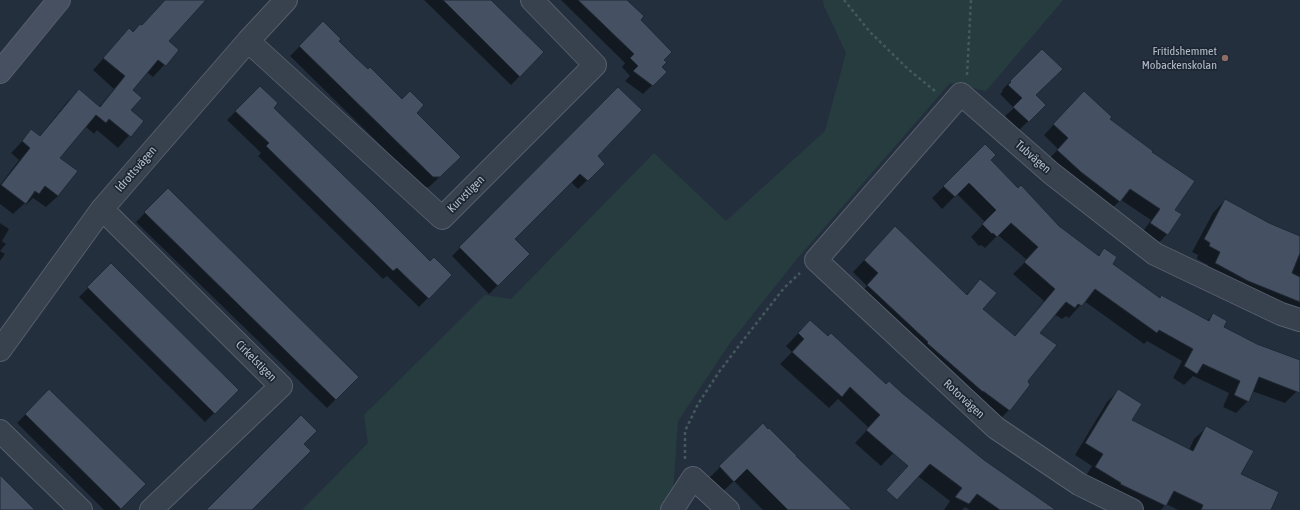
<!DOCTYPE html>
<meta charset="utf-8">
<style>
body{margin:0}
canvas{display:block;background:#242f3e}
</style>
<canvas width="1300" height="510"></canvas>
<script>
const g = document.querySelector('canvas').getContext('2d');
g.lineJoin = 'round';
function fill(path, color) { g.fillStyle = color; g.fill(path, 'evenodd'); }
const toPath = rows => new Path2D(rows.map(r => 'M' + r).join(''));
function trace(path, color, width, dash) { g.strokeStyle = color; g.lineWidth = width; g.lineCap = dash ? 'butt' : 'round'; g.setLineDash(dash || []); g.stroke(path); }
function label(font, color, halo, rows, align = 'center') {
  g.font = font + ' "Asap Condensed",sans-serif'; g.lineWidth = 3.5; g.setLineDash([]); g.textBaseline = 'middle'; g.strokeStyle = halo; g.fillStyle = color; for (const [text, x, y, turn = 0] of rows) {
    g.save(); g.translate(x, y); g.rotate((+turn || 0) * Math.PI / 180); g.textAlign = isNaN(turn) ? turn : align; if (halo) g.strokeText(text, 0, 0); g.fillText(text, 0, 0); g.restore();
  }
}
const green = toPath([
 [823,0,1063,0,986,91,950,83,796,260,730,343,678,421,673,492,661,510,302,510,368,443,364,415,485,295,511,299,654,153,726,221,825,131,846,53,824,6]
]);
const shadow = toPath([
 [165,0,204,0,168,41,178,50,153,77,147,72,132,90,129,110,142,121,118,148,97,130,94,134,85,126,58,158,58,196,46,207,33,198,26,205,25,203,13,214,0,204,0,185,19,160,11,153,32,131,39,137,67,102,79,90,99,107,114,89,93,70,129,30,132,32,140,25,141,26],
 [424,0,490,0,543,52,511,85],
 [561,0,626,0,663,60,661,67,666,72,643,94,625,81,630,76,622,67,625,63],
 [323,23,337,41,450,167,429,187,423,187,290,56],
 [1042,50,1035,95,1045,105,1019,130,1005,116,1014,108,1000,94,1003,91,1002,90],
 [260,87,273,108,430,262,451,275,419,307,387,276,383,279,258,156,261,153,227,120],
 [618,88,596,156,604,164,578,189,571,182,514,239,529,254,489,294,452,256],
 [1074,103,1109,119,1174,210,1167,234,1157,245,1141,234,1151,220,1121,200,1109,211,1048,160,1058,149,1044,135],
 [985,146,990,160,1018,189,1058,227,1098,256,1104,250,1111,264,1159,299,1161,296,1207,321,1213,314,1222,327,1300,366,1300,381,1297,391,1285,403,1252,391,1248,401,1236,413,1223,407,1229,393,1193,376,1184,385,1173,378,1182,361,1147,341,1144,344,1084,301,1069,318,1066,316,1062,319,1054,314,1038,333,1027,381,1029,385,1009,410,997,422,856,297,867,286,853,272,884,239,966,295,980,281,982,309,1014,337,1044,301,1013,274,1027,260,998,235,985,248,981,245,979,246,971,237,985,222,957,194,942,209,932,198],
 [168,189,358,377,327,408,136,222],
 [1225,200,1268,223,1300,237,1300,319,1203,276,1208,265,1197,259,1198,255,1192,252,1213,213],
 [0,223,9,229,2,241,6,244,0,251,5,254,0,261],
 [111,265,237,390,205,422,79,297],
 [810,321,828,337,885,385,901,394,984,461,1056,510,970,510,965,507,962,510,944,510,950,501,910,470,905,441,881,466,855,443,869,428,838,399,829,408,780,364,792,352,786,346],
 [49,391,144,484,119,510,104,510,17,423],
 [1118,391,1131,421,1189,450,1194,439,1206,428,1240,474,1269,510,1178,510,1166,504,1161,510,1139,510,1084,479,1092,466,1075,455,1107,402],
 [763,425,839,510,763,510,734,481,721,493,707,480]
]);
const building = toPath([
 [165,0,206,0,169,41,179,50,166,66,158,60,133,90,142,98,131,110,144,121,131,137,109,119,106,123,96,115,60,158,78,171,58,196,45,186,39,194,35,191,26,204,1,185,30,148,22,141,31,129,40,136,79,89,100,107,125,76,103,58,129,28,133,32,140,24,142,25,165,0],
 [443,0,491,0,544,52,520,77,443,0],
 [578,0,627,0,644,16,641,20,672,52,664,60,667,62,662,67,667,72,653,86,633,71,638,66,630,58,634,54,578,0],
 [323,21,341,39,339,41,353,55,368,69,370,67,402,99,410,91,424,105,417,113,461,157,440,177,433,177,299,46,323,21],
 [1042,49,1063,69,1036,95,1046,105,1029,122,1013,107,1022,98,1008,85,1011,82,1010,81,1042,49],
 [260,86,278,103,274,108,372,203,430,261,434,257,452,275,429,299,397,268,393,271,266,146,269,143,235,111,260,86],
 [618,87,642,110,598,156,605,164,588,181,580,174,515,239,530,254,498,286,459,247,618,87],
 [1084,91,1112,117,1110,119,1153,151,1152,152,1195,181,1175,210,1182,214,1168,235,1150,223,1160,209,1130,189,1120,202,1081,172,1057,150,1068,138,1053,124,1084,91],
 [985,144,996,155,991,160,1018,188,1021,185,1059,226,1099,256,1104,248,1117,257,1113,264,1160,298,1161,295,1209,321,1213,313,1227,321,1224,327,1257,344,1300,360,1300,393,1259,377,1249,402,1234,395,1240,381,1203,364,1197,374,1184,366,1193,349,1159,330,1157,333,1095,289,1082,306,1078,304,1075,308,1066,302,1040,333,1057,345,1028,381,1030,385,1010,411,983,391,983,392,927,343,928,342,867,285,878,273,864,260,895,226,967,295,980,279,997,293,983,309,1015,336,1055,289,1024,262,1038,247,1011,223,997,237,993,233,992,234,982,224,996,210,969,183,955,197,943,186,985,144],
 [168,188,359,377,336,400,144,212,168,188],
 [1225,199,1269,223,1300,236,1300,253,1292,273,1300,277,1300,302,1248,281,1215,263,1220,252,1209,246,1210,243,1204,239,1225,199],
 [111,263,239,390,215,414,87,287,111,263],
 [810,320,828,336,831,333,886,384,889,381,902,393,984,460,1056,510,1000,510,977,494,969,504,955,497,962,488,930,464,897,500,886,490,908,466,866,430,880,415,850,387,842,397,792,352,804,339,798,333,810,320],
 [49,389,146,484,121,509,25,414,49,389],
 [1118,389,1142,404,1132,420,1193,451,1206,426,1254,451,1241,474,1279,492,1271,510,1201,510,1203,505,1174,491,1166,506,1120,484,1121,483,1095,467,1103,454,1085,443,1118,389],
 [301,415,317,431,304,444,311,451,252,510,206,510,301,415],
 [763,423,768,429,769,428,797,456,796,456,852,510,788,510,747,469,734,482,719,466,763,423],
 [0,475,35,510,0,510,0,475]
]);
const path = toPath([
 [844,0,870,32,909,70,935,91],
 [967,75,971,0],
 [685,459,685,431,698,404,719,372,741,343,784,288,800,273]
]);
const minor = toPath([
 [248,41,442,218,595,65,532,0],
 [102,209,281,386,151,510],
 [0,350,102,209,248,41,286,0],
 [0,431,81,510],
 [672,510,693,478,728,510],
 [1132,510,1079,484,996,428,816,260,961,94,1051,173,1155,254,1281,314,1300,320]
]);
const secondary = toPath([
 [0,72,59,0]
]);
const markers = [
 [1225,58,4,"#8d6e63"]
];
const poiNames = [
 ["Fritidshemmet",1217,51],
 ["Mobackenskolan",1217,65]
];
const streetNames = [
 ["Tubvägen",1033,157,41],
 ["Idrottsvägen",136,169,-49],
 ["Kurvstigen",466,194,-45],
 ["Cirkelstigen",256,361,45],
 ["Rotorvägen",964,399,43]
];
fill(green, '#263c3f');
fill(shadow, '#0007');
fill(building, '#455162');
trace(building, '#1f2835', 1);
trace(minor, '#565f6c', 24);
trace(secondary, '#565f6c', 24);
trace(path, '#44595c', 2.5, [3, 3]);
trace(minor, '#38414e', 22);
trace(secondary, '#465061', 22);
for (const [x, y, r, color] of markers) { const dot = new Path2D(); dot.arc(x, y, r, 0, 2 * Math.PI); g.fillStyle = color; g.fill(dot); trace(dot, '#1d2633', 1.5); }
label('12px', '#b4bcc9', '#1d2633', poiNames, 'right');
label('12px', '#b4bcc9', '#1d2633', streetNames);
</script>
